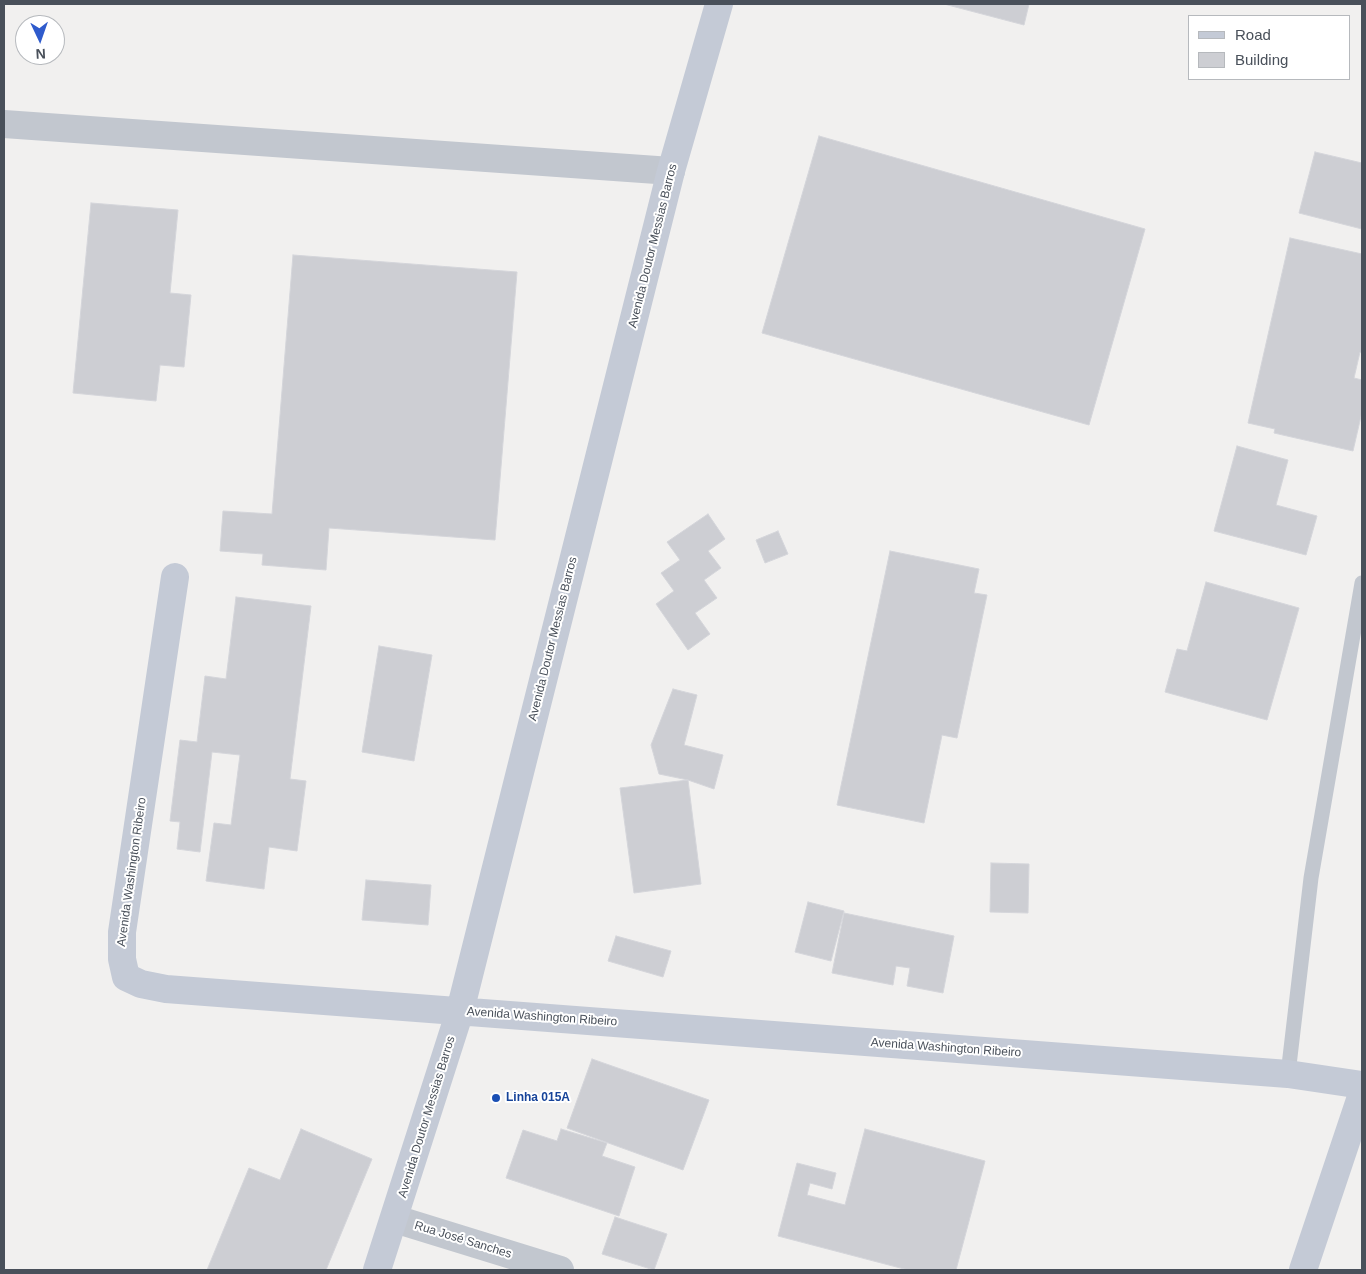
<!DOCTYPE html>
<meta charset="utf-8">
<style>
body{margin:0}
#map{position:relative;width:1366px;height:1274px;overflow:hidden;background:#f1f0ef;font-family:Arial,sans-serif}
canvas{display:block}
.frame{position:absolute;inset:0;border:5px solid #49505a;pointer-events:none}
.legend{position:absolute;left:1188px;top:15px;width:162px;height:65px;box-sizing:border-box;background:#fff;border:1px solid #b6b9bd;margin:0;padding:6px 9px;list-style:none;font-size:15px;color:#49505a}
.legend li{display:flex;align-items:center;gap:10px;height:25px}
.legend b{width:25px;border:1px solid #b6b9bd}
.north{position:absolute;left:15px;top:15px;width:50px;height:50px;box-sizing:border-box;background:#fff;border:1px solid #b6b9bd;border-radius:50%;rotate:177deg;font-size:14px;font-weight:700;line-height:20px;text-align:center;color:#49505a}
.north::after{content:'';display:block;margin:auto;width:18px;height:22px;background:#2f5bcc;clip-path:polygon(50% 0,100% 100%,50% 72%,0 100%)}
</style>
<div id="map">
<canvas width="1366" height="1274"></canvas>
<div class="frame"></div>
<ul class="legend">
<li><b style="height:6px;background:#c4cad6"></b>Road</li>
<li><b style="height:14px;background:#cdced3"></b>Building</li>
</ul>
<div class="north">N</div>
</div>
<script>
const g = document.querySelector('canvas').getContext('2d');
g.lineJoin = 'round';
function fill(path, color) { g.fillStyle = color; g.fill(path, 'evenodd'); }
const toPath = rows => new Path2D(rows.map(r => 'M' + r).join(''));
function trace(path, color, width, dash) { g.strokeStyle = color; g.lineWidth = width; g.lineCap = dash ? 'butt' : 'round'; g.setLineDash(dash || []); g.stroke(path); }
function label(font, color, halo, rows, align = 'center') {
  g.font = font + ' Arial,sans-serif'; g.lineWidth = 4; g.setLineDash([]); g.textBaseline = 'middle'; g.strokeStyle = halo; g.fillStyle = color; for (const [text, x, y, turn = 0] of rows) {
    g.save(); g.translate(x, y); g.rotate((+turn || 0) * Math.PI / 180); g.textAlign = isNaN(turn) ? turn : align; if (halo) g.strokeText(text, 0, 0); g.fillText(text, 0, 0); g.restore();
  }
}
const building = toPath([
 [944,4,1029,4,1024,25,944,4],
 [819,136,1145,229,1089,425,762,333,819,136],
 [1315,152,1362,163,1362,229,1299,213,1315,152],
 [91,203,178,210,170,293,191,295,184,367,160,365,156,401,73,393,91,203],
 [1290,238,1362,254,1362,353,1360,352,1354,378,1362,380,1362,412,1353,451,1274,433,1275,429,1248,423,1290,238],
 [293,255,517,272,495,540,329,528,326,570,262,565,263,554,220,551,223,511,272,514,293,255],
 [1237,446,1288,460,1276,505,1317,516,1306,555,1214,531,1237,446],
 [708,514,725,539,708,551,721,568,704,580,717,598,695,613,710,634,688,650,656,604,674,591,661,573,680,560,667,542,708,514],
 [778,531,788,554,765,563,756,540,778,531],
 [890,551,979,569,974,593,987,595,957,738,942,735,924,823,837,805,890,551],
 [1206,582,1299,608,1267,720,1165,692,1177,649,1187,651,1206,582],
 [236,597,311,606,290,779,306,781,297,851,269,847,264,889,206,881,214,823,231,825,240,755,212,752,200,852,177,849,180,822,170,821,180,740,197,742,205,676,226,679,236,597],
 [379,646,432,655,414,761,362,752,379,646],
 [673,689,697,695,684,745,723,755,714,789,688,780,659,774,651,745,673,689],
 [688,780,701,884,634,893,620,788,688,780],
 [991,863,1029,864,1028,913,990,912,991,863],
 [366,880,431,885,428,925,362,920,366,880],
 [808,902,844,911,831,961,795,952,808,902],
 [844,913,954,936,943,993,907,986,910,968,896,966,893,985,832,973,844,913],
 [616,936,671,951,663,977,608,961,616,936],
 [592,1059,709,1100,683,1170,567,1128,592,1059],
 [301,1129,372,1159,326,1270,207,1270,249,1168,280,1180,301,1129],
 [561,1129,607,1143,602,1156,635,1167,619,1216,506,1178,523,1130,557,1141,561,1129],
 [865,1129,985,1161,956,1270,908,1270,778,1236,797,1163,836,1173,832,1189,810,1183,807,1195,845,1205,865,1129],
 [615,1217,667,1234,654,1270,602,1254,615,1217]
]);
const lane = toPath([
 [1288,1074,1311,878,1362,583]
]);
const street = toPath([
 [4,124,671,171],
 [395,1219,560,1270]
]);
const secondary = toPath([
 [175,577,122,932,122,959,126,977,141,984,166,989,1288,1074,1362,1085],
 [377,1270,460,1011,671,171,719,4],
 [1303,1270,1362,1094]
]);
const markers = [
 [496,1098,5,"#1a4fb4"]
];
const streetNames = [
 ["Avenida Doutor Messias Barros",653,246,-76],
 ["Avenida Doutor Messias Barros",553,639,-76],
 ["Avenida Washington Ribeiro",132,872,-82],
 ["Avenida Washington Ribeiro",542,1017,4],
 ["Avenida Washington Ribeiro",946,1048,4],
 ["Avenida Doutor Messias Barros",427,1117,-73],
 ["Rua José Sanches",463,1240,17]
];
const transitNames = [
 ["Linha 015A",506,1098]
];
fill(building, '#cdced3');
trace(building, '#d4d5da', 1);
trace(lane, '#c2c7cf', 15);
trace(street, '#c2c7cf', 28);
trace(secondary, '#c4cad6', 28);
for (const [x, y, r, color] of markers) { const dot = new Path2D(); dot.arc(x, y, r, 0, 2 * Math.PI); g.fillStyle = color; g.fill(dot); trace(dot, '#fff', 2); }
label('12px', '#49505a', '#fff', streetNames);
label('bold 12px', '#164399', '#fff', transitNames, 'left');
</script>
